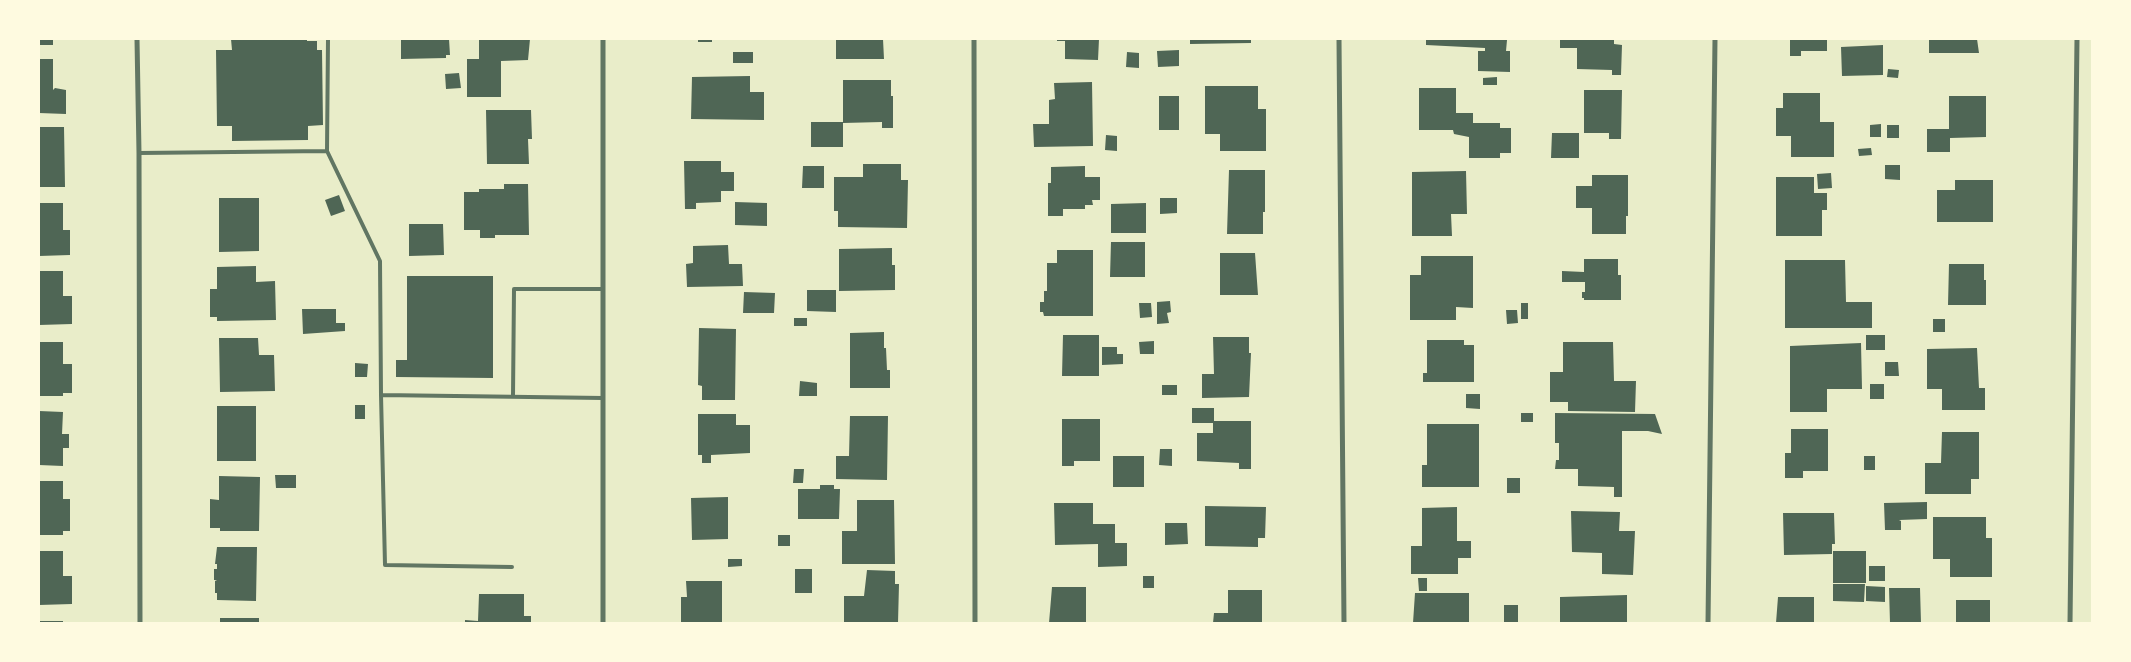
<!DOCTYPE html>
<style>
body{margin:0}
#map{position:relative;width:2131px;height:662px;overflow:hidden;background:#e9edc9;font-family:Helvetica,sans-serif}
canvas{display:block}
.frame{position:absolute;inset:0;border:40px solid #fefae0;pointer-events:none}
</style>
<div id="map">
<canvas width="2131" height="662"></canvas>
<div class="frame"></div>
</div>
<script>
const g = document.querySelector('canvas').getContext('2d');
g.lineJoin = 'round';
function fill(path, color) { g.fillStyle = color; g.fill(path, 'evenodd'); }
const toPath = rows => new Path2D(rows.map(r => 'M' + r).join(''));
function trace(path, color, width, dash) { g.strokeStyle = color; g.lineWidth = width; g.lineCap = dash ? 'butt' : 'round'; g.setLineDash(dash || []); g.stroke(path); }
const building = toPath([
 [39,39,53,39,53,45,39,45],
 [231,39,307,39,307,41,317,41,317,50,322,50,323,125,308,126,308,140,232,141,232,126,217,126,216,50,232,50],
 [401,39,449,39,450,55,446,55,446,58,401,59],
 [479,39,530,39,528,60,501,61,501,97,467,97,467,59,479,59],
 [698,39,712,39,712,42,698,42],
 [836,39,883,39,884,59,836,59],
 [1057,39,1099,39,1098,60,1065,59,1065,41,1057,41],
 [1190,39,1251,39,1251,43,1190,44],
 [1426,39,1507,40,1506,51,1510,51,1510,72,1478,71,1478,51,1485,51,1485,48,1426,45],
 [1560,39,1614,39,1614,44,1622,45,1621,75,1612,75,1612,70,1577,69,1577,48,1560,48],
 [1790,39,1827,39,1827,51,1801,51,1801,56,1790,56],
 [1929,39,1977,39,1979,53,1929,53],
 [1883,45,1883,75,1842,76,1841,47],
 [1179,50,1179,66,1158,67,1157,51],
 [733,52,753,52,753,63,733,63],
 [1127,52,1139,53,1139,68,1126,67],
 [39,59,53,59,53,90,55,88,66,90,66,114,39,113],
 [1888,69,1899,70,1898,78,1887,77],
 [459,73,461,88,446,89,445,74],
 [750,76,750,92,764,92,764,120,691,119,692,77],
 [1497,77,1497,85,1483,85,1483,78],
 [843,80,891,80,891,96,893,96,893,128,882,128,882,122,843,123,843,147,811,147,811,122,843,122],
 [1092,82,1093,146,1034,147,1033,124,1049,124,1049,100,1055,99,1054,83],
 [1205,86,1258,86,1258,109,1266,109,1266,151,1220,151,1220,134,1205,134],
 [1419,88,1456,88,1456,113,1473,113,1473,123,1500,123,1500,128,1511,128,1511,153,1500,153,1500,158,1469,158,1469,137,1454,134,1453,130,1419,130],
 [1584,90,1622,90,1621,139,1609,139,1609,133,1584,133],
 [1783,93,1820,93,1820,122,1834,122,1834,157,1791,157,1791,136,1776,136,1776,108,1783,108],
 [1159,96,1179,96,1179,130,1159,130],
 [1949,96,1986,96,1986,137,1950,138,1950,152,1927,152,1927,129,1949,129],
 [486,110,531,110,532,139,528,139,529,164,487,164],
 [1881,124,1881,137,1870,137,1870,125],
 [1887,125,1899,125,1899,138,1887,138],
 [39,127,64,127,65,187,39,187],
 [1552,133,1579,133,1579,158,1551,158],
 [1106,135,1117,136,1117,151,1105,150],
 [1871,148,1872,155,1859,156,1858,149],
 [684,161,721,161,721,172,734,172,734,191,721,191,721,202,696,203,696,209,685,209],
 [863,164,901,164,901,180,908,180,907,228,838,227,838,211,834,211,834,177,863,177],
 [1885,165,1900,165,1900,180,1885,179],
 [803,166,824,166,824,188,802,188],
 [1085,166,1085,177,1100,177,1100,200,1092,200,1093,205,1085,205,1085,209,1063,209,1063,216,1048,216,1048,183,1051,183,1051,167],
 [1229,170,1265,170,1265,212,1263,212,1263,234,1227,234],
 [1466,171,1467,214,1451,214,1452,236,1412,236,1412,172],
 [1831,173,1832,188,1818,189,1817,174],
 [1592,175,1628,175,1628,216,1626,216,1626,234,1592,234,1592,208,1576,208,1576,186,1592,186],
 [1776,177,1814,177,1814,193,1827,193,1827,210,1822,210,1822,236,1776,236],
 [1955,180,1993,180,1993,222,1937,222,1937,190,1955,190],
 [504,184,528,184,529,235,495,235,495,238,480,238,480,230,464,230,464,192,479,192,479,189,504,189],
 [339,195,345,211,331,216,325,200],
 [219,198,259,198,259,251,219,252],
 [1160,198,1177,198,1177,213,1160,214],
 [735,202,767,203,767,226,735,225],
 [39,203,63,203,63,230,70,230,70,255,39,256],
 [1146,203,1146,233,1111,233,1111,204],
 [409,224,443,224,444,255,409,256],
 [1111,242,1145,242,1145,277,1110,277],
 [728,245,729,264,742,264,743,286,687,287,686,264,693,263,693,246],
 [892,248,892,265,895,265,895,290,839,291,839,249],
 [1057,250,1093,250,1093,316,1044,316,1043,312,1040,312,1040,302,1044,302,1044,291,1047,291,1047,263,1057,263],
 [1220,253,1255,253,1258,295,1220,295],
 [1421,256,1473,256,1473,308,1456,307,1456,320,1410,320,1410,275,1421,275],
 [1584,259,1618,259,1618,275,1621,275,1621,300,1584,300,1584,298,1582,298,1582,292,1585,292,1585,282,1562,282,1562,271,1584,272],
 [1785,260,1845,260,1846,302,1872,302,1872,328,1785,328],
 [1949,264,1984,264,1984,280,1986,280,1986,305,1948,305],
 [256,266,256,282,275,281,276,320,217,321,217,317,210,317,210,289,217,289,217,267],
 [39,271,63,271,63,296,72,296,72,324,39,325],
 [407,276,493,276,493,378,396,377,396,360,407,360],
 [807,290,836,290,836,312,807,311],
 [744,292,775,293,774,313,743,313],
 [1170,301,1171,312,1167,313,1169,323,1157,324,1157,302],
 [1139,303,1151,303,1152,317,1140,318],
 [1521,303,1528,303,1528,319,1521,319],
 [302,309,336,309,336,323,345,323,345,331,303,334],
 [1506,310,1517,310,1518,323,1507,324],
 [794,318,807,318,807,326,794,326],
 [1933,319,1945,319,1945,332,1933,332],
 [699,328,736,329,735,400,702,400,702,386,698,385],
 [884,332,884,348,886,348,887,370,890,370,890,388,850,388,850,333],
 [1063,335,1099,335,1099,376,1062,376],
 [1866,335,1885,335,1885,350,1866,350],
 [1213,337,1249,337,1249,353,1251,353,1249,397,1202,398,1202,374,1214,374],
 [219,338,258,338,259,355,274,355,275,391,220,392],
 [1427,340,1464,340,1464,345,1474,345,1474,382,1423,382,1423,373,1427,373],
 [1154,341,1154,354,1140,354,1139,342],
 [39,342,63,342,63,364,72,364,72,393,63,393,63,396,39,396],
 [1563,342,1613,342,1614,381,1636,381,1635,412,1568,411,1568,402,1550,402,1550,372,1563,372],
 [1861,343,1862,389,1827,389,1827,412,1790,412,1790,346],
 [1102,347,1117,347,1117,354,1123,354,1123,364,1102,365],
 [1977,348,1979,388,1985,388,1985,410,1942,410,1942,389,1927,389,1927,349],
 [1885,362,1898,362,1899,376,1885,376],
 [355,363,368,364,367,377,355,377],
 [800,381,817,383,817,396,799,396],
 [1870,384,1884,384,1884,399,1870,399],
 [1162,385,1177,385,1177,395,1162,395],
 [1466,394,1480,394,1480,409,1466,408],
 [355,405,365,405,365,419,355,419],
 [217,406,256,406,256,461,217,461],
 [1192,408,1214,408,1214,421,1251,421,1251,469,1239,469,1239,463,1197,461,1197,433,1213,433,1213,423,1192,423],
 [39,411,63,412,62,434,69,434,69,448,63,448,63,466,39,465],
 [1521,413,1533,413,1533,422,1521,422],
 [1555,413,1655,414,1662,434,1648,431,1622,431,1622,497,1614,497,1614,487,1578,486,1578,469,1555,469,1556,460,1559,460,1559,443,1555,443],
 [698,414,736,414,736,425,750,425,750,453,711,455,711,463,702,463,702,455,698,455],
 [850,416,888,416,887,480,836,479,836,456,849,456],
 [1062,419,1100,419,1100,461,1074,461,1074,466,1062,466],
 [1427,424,1479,424,1479,487,1422,487,1422,465,1427,465],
 [1791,429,1828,429,1828,471,1803,471,1803,478,1785,478,1785,453,1791,453],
 [1942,432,1979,432,1979,479,1971,479,1971,494,1925,494,1925,463,1941,463],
 [1160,449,1172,449,1172,466,1159,465],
 [1113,456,1144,456,1144,487,1113,487],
 [1864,456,1875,456,1875,470,1864,470],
 [794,469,804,469,803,483,793,483],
 [275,475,296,475,296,488,276,488],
 [219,476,260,477,259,531,220,531,220,528,210,528,210,499,219,500],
 [1507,478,1520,478,1520,493,1507,493],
 [39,481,63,481,63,499,70,499,70,531,63,531,63,535,39,535],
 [820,485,834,485,834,489,840,489,839,519,798,519,798,489,820,489],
 [728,497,728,539,692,540,691,498],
 [857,500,894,500,895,564,842,564,842,531,857,531],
 [1927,502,1927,519,1899,520,1901,521,1901,530,1885,530,1884,503],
 [1054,503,1093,503,1093,524,1115,524,1115,543,1127,543,1127,566,1098,567,1098,544,1055,545],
 [1205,506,1266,507,1265,538,1258,538,1258,547,1205,546],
 [1457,507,1457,541,1471,541,1471,558,1458,558,1458,574,1411,574,1411,546,1422,546,1422,508],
 [1571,511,1620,512,1619,531,1635,531,1633,575,1602,574,1602,553,1572,552],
 [1783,513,1834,513,1835,544,1832,544,1832,554,1784,555],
 [1933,517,1986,517,1986,538,1992,538,1992,577,1950,577,1950,559,1933,559],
 [1165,523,1187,523,1188,544,1165,545],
 [778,535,790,535,790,546,778,546],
 [217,547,257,547,256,601,217,600,217,593,215,593,215,581,217,580,214,580,214,569,217,569,217,564,215,564],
 [39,551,63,551,63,576,72,576,72,604,39,605],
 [1833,551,1866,551,1866,583,1833,583],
 [728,559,742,559,742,566,728,567],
 [1869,566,1885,566,1885,581,1869,581],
 [795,569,812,569,812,593,795,593],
 [867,570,895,571,895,584,899,584,898,623,844,623,844,596,864,596],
 [1143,576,1154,576,1154,588,1143,588],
 [1418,578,1427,578,1427,591,1419,591],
 [686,581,722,581,722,623,681,623,681,597,687,597],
 [1833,584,1865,584,1864,602,1833,601],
 [1866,586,1885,587,1885,602,1866,601],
 [1052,587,1086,587,1086,623,1049,623],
 [1889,588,1920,588,1921,623,1890,623],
 [1228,590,1262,590,1262,623,1213,623,1214,613,1228,613],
 [1415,593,1469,593,1469,623,1413,623],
 [479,594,524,594,524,616,531,616,531,623,465,623,465,620,478,621],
 [1627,595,1627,623,1560,623,1560,597],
 [1778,597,1814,597,1814,623,1776,623],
 [1956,600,1990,600,1990,623,1956,623],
 [1504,605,1518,605,1518,623,1504,623],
 [220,618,259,618,259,623,220,623],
 [39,621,63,621,63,623,39,623]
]);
const service = toPath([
 [327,151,380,261,381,395,603,398],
 [139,153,327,151,328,39],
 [381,395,385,565,512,567],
 [513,396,514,289,603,289]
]);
const minor = toPath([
 [137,39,139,153,140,623],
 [974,39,975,623],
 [1339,39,1344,623],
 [603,623,603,39],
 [1708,623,1715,39],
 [2070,623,2077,39]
]);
fill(building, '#4f6655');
trace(service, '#617663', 4);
trace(minor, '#617663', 5);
</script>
